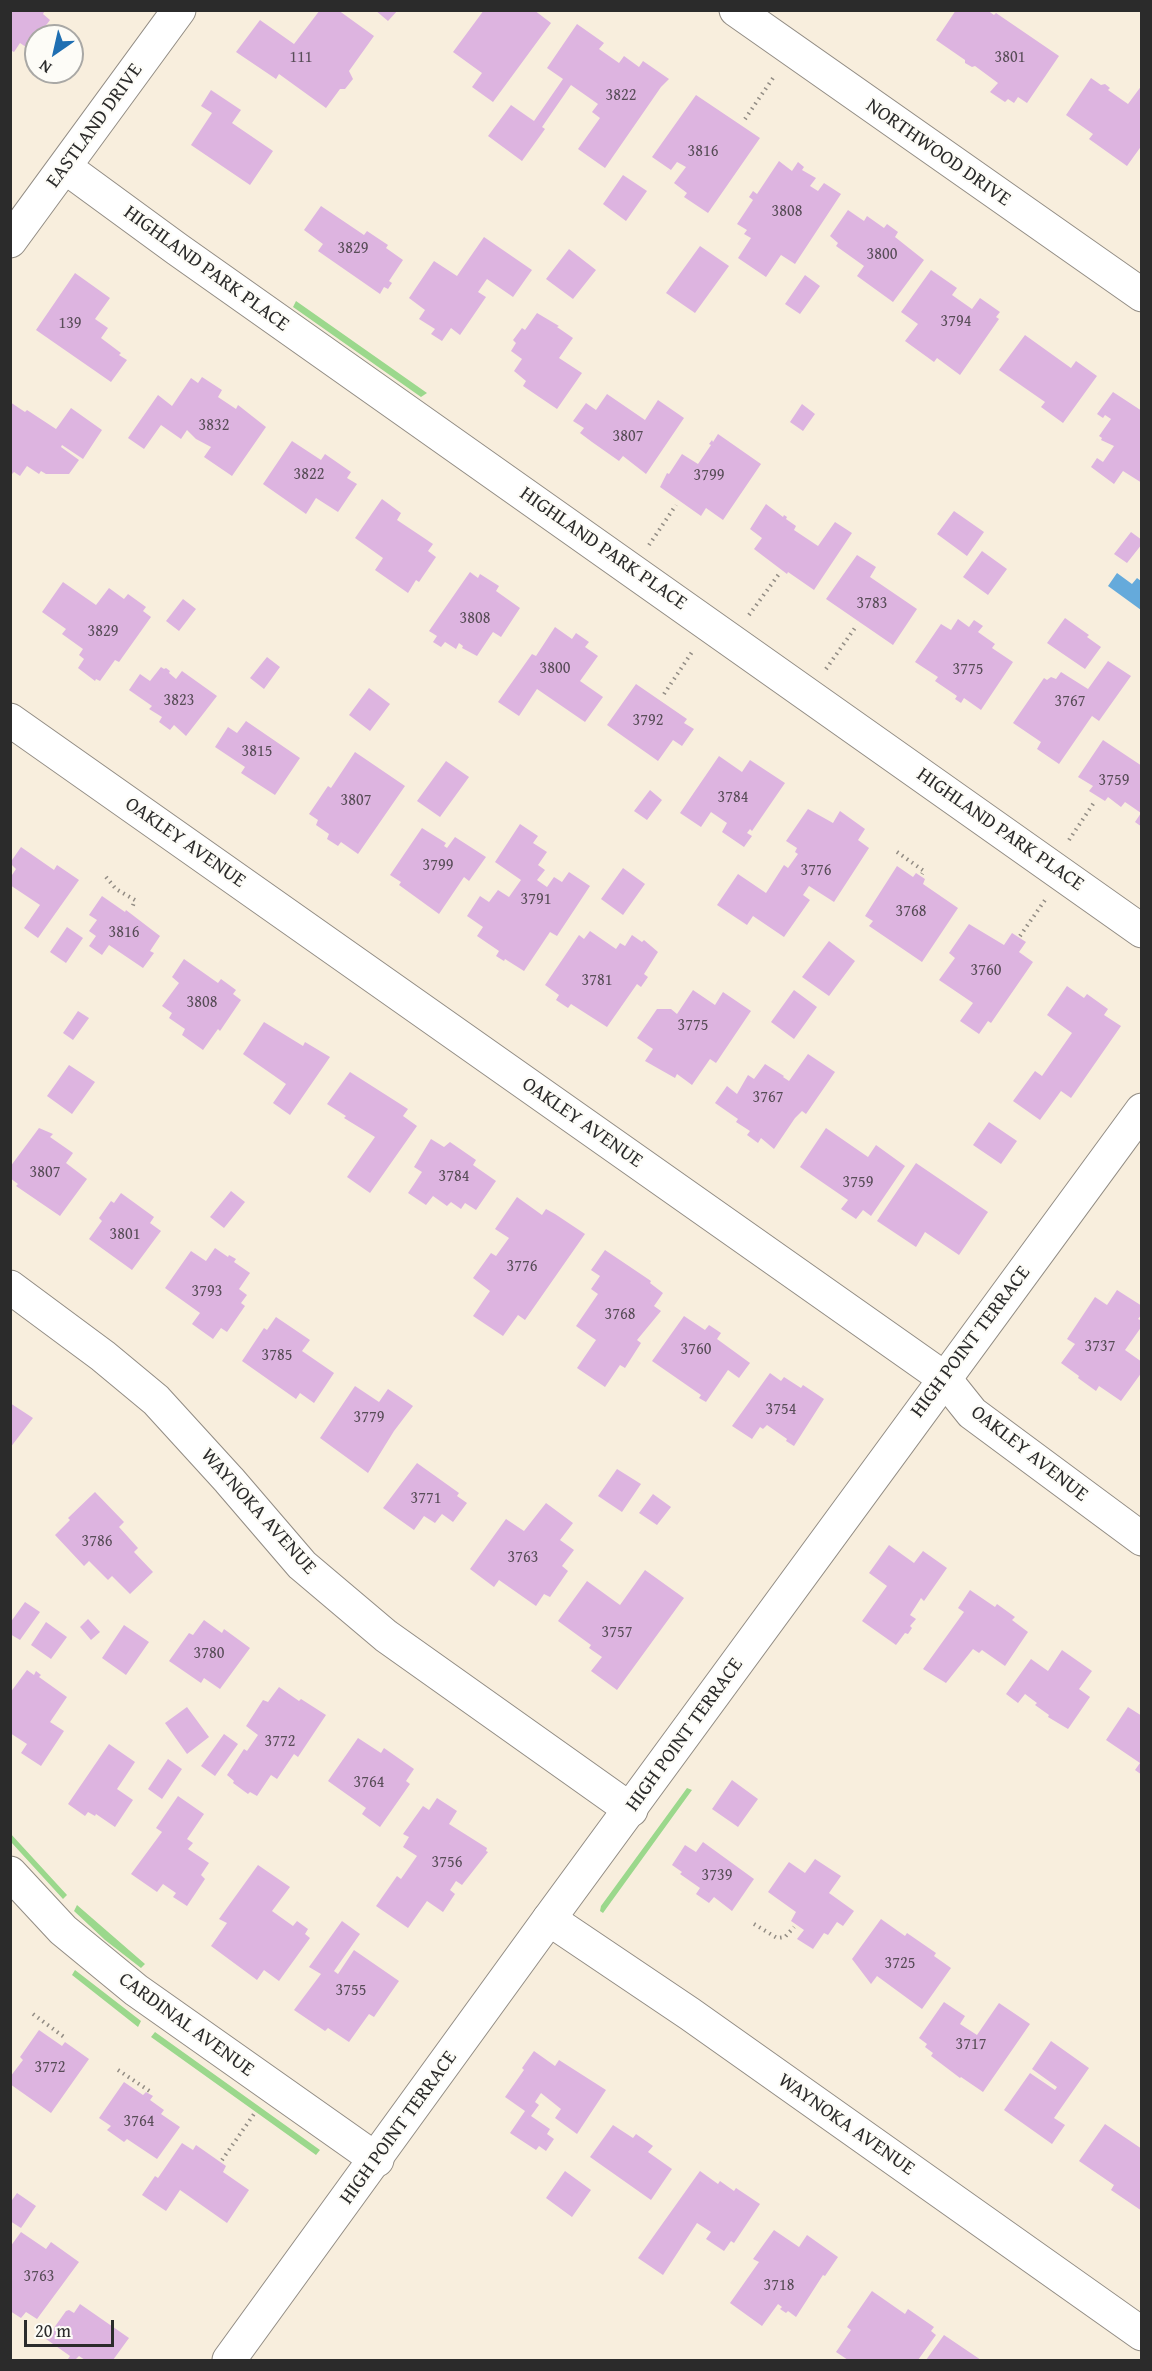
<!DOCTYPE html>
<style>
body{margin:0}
#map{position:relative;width:1152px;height:2371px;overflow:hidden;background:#f8eedd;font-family:"Gentium Book Plus",serif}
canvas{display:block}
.frame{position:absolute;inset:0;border:12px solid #2b2b2b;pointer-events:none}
.north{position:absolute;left:24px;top:24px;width:60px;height:60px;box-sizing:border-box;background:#fdfcf7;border:2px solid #a9a8a5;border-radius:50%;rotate:214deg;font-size:16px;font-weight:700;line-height:24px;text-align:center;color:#2b2b2b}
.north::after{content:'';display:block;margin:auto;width:21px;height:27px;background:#1f6fb2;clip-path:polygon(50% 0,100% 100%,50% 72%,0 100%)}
.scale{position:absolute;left:24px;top:2320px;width:90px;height:27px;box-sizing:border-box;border:3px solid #2b2b2b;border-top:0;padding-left:8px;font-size:18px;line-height:21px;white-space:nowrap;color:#2b2b2b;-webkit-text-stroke:4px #fdfcf7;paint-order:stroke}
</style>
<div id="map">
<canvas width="1152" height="2371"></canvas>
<div class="frame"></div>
<div class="north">N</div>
<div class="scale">20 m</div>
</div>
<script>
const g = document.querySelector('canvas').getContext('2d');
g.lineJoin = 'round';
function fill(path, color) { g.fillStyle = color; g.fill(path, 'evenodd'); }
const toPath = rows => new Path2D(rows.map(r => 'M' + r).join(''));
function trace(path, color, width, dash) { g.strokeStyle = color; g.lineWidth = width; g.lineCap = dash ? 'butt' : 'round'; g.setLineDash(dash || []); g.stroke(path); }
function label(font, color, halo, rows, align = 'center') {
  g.font = font + ' "Gentium Book Plus",serif'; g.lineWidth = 4.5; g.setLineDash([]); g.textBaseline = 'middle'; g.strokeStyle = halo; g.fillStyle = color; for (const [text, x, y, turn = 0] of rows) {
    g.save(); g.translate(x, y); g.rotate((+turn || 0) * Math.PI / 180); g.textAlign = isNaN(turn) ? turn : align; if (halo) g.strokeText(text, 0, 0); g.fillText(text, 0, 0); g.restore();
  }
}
const green = toPath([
 [296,301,427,393,421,397,293,307],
 [687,1788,692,1790,603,1913,600,1911,601,1906],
 [10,1833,67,1895,63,1899,11,1842],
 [77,1905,145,1964,141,1968,105,1940,74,1911],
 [75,1970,141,2021,138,2027,72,1975],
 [155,2032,320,2150,316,2155,151,2037]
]);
const water = toPath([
 [1117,573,1132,584,1137,578,1141,581,1141,610,1108,586]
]);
const building = toPath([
 [10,10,45,10,43,14,50,20,38,36,36,36,29,49,20,43,14,52,10,50],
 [320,10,338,10,374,36,349,71,353,79,345,89,340,89,326,108,279,74,276,79,236,52,260,20,294,44],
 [375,10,398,10,388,21],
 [484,10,534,10,551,23,493,102,472,87,482,73,453,52],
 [956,10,987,10,994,15,996,13,1059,56,1027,103,1018,97,1014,103,1008,99,1005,102,990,92,998,83,975,66,972,67,965,63,965,60,936,40],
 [577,24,604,43,599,49,619,63,624,56,639,67,643,61,669,79,661,87,605,168,578,149,600,118,592,112,598,104,571,85,542,127,545,129,522,161,488,136,511,105,534,121,563,79,547,68],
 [1091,78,1101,85,1105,84,1110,88,1108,90,1128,104,1142,85,1142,145,1127,166,1089,139,1093,134,1066,115],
 [211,90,241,110,232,123,273,151,250,185,191,145,212,113,201,106],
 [696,95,760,138,708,213,684,197,687,193,674,183,686,167,677,162,671,170,652,157],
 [779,161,792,171,798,162,804,167,802,170,816,178,810,186,818,191,824,183,841,194,795,264,781,255,766,277,738,258,751,238,744,234,747,230,737,224,753,200,749,197,753,191,757,194],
 [623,175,647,191,626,221,603,204],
 [321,206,364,235,367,231,388,245,386,248,403,260,389,281,392,283,388,289,384,287,380,294,318,251,323,244,304,230],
 [848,210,864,221,867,216,884,228,887,224,898,232,895,237,924,260,893,302,857,276,864,266,836,246,838,243,830,236],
 [484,237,532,270,513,297,487,279,478,292,486,297,460,335,451,328,442,341,431,334,435,329,419,319,425,310,409,298,434,261,457,276],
 [700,246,729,266,695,313,666,293],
 [569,249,596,270,573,299,546,279],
 [931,270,957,288,952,295,972,309,980,298,1000,312,996,317,999,319,960,375,937,358,934,362,905,341,918,324,901,312],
 [75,273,110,298,95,319,108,328,101,338,121,353,119,355,127,360,111,382,36,330],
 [805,275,820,286,800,314,785,304],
 [537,313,559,326,557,327,573,338,559,358,582,373,557,409,523,386,526,381,514,371,522,359,511,351,516,343,513,340,522,328,525,330],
 [1025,335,1071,368,1076,361,1097,376,1063,423,1041,407,1045,402,999,370],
 [202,377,222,390,218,397,236,409,238,405,266,427,232,476,204,457,211,447,196,439,187,430,181,439,161,425,144,449,128,438,158,395,172,406,191,378,198,383],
 [1113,392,1142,411,1142,483,1123,471,1114,484,1091,467,1097,458,1103,462,1114,446,1101,440,1102,438,1099,436,1111,419,1105,415,1103,418,1097,414],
 [607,394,645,420,658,400,684,418,646,474,623,456,619,461,592,442,580,433,584,428,573,421,586,403,596,410],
 [10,402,25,412,27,410,56,429,71,408,102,430,83,459,62,445,61,447,79,460,69,474,46,474,41,471,39,474,27,466,20,476,14,472,10,476],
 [802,404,815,414,803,431,790,422],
 [718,434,761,464,723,520,706,508,701,516,660,487,667,473,669,474,682,454,698,464,711,445,709,444,712,440,713,442],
 [292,441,321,460,325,454,351,472,347,478,357,484,338,512,316,498,306,514,263,484],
 [382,499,401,513,397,520,433,544,428,551,436,557,419,582,416,580,408,593,375,570,383,558,355,538],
 [766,504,783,517,784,515,787,517,786,519,796,526,794,530,818,546,835,522,852,533,814,590,788,572,787,574,754,549,762,538,750,529],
 [954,511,984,532,967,556,937,534],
 [1131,532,1142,540,1142,544,1127,563,1114,554],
 [982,551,1007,569,988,595,963,577],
 [857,555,876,567,870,577,917,609,893,645,826,599],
 [470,572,478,578,480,574,499,586,496,591,520,608,501,637,493,632,477,656,462,648,463,646,459,643,456,649,445,642,441,647,433,642,437,636,429,631],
 [63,582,96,605,109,588,124,599,128,594,146,607,143,611,151,617,119,662,115,660,100,681,96,679,95,681,78,668,84,659,79,655,83,649,62,634,66,629,42,612],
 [183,599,196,609,179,631,166,621],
 [1065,618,1089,635,1087,637,1101,647,1085,669,1047,643],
 [958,619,969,627,974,620,983,626,978,632,995,644,992,648,1013,662,981,710,964,698,961,703,955,699,957,696,935,681,938,677,915,662,941,624,951,630],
 [555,627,572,639,576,633,589,642,585,647,598,656,580,681,603,697,585,722,537,689,519,716,498,702,532,654,536,656],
 [267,657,280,667,264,689,250,678],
 [1108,661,1131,676,1099,721,1092,716,1059,764,1037,749,1041,742,1013,723,1044,678,1047,680,1051,677,1056,679,1061,672,1088,689],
 [161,667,164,669,166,668,170,671,169,673,176,679,182,671,217,696,186,736,174,725,170,730,159,722,162,717,149,709,152,706,129,690,140,674,150,681],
 [636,684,687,719,684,723,694,729,682,746,673,740,658,761,607,725],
 [369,688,390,704,370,731,349,715],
 [246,721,300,758,275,795,241,773,245,767,215,747,228,727,237,733],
 [1103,740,1142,766,1142,827,1135,822,1141,813,1125,802,1121,807,1108,797,1105,801,1089,791,1093,786,1078,777],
 [355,752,405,786,358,854,341,842,338,846,327,839,329,834,316,825,318,820,309,814,328,786,331,788],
 [719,756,742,772,750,760,785,783,752,831,750,829,747,833,752,836,744,847,722,832,727,823,711,812,701,827,680,813],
 [446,761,469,777,440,817,417,801],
 [650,790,662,800,647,820,634,811],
 [808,809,833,823,840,811,865,829,858,840,869,848,834,902,809,886,803,895,810,900,784,937,753,916,747,925,717,905,738,874,766,893,784,865,788,868,798,854,795,852,797,848,786,841],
 [520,824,538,836,533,843,547,852,538,865,545,870,537,880,547,887,554,877,562,882,569,872,590,886,557,936,550,932,524,971,505,959,504,961,496,956,499,951,477,936,483,927,467,916,480,896,489,902,498,890,509,897,521,880,495,862],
 [422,828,446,843,444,846,447,848,455,837,486,857,469,881,464,877,439,914,399,885,401,882,390,875],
 [21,847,54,870,57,865,79,880,38,938,24,928,40,905,10,885,10,878,16,869,10,863],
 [897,866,913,877,916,873,925,879,923,884,958,908,922,962,869,926,873,921,865,916],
 [623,868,645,884,623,915,601,899],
 [102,896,125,912,126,910,160,936,150,951,154,953,143,968,109,945,102,955,89,946,96,936,89,931,97,920,89,915],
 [969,924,1004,945,1012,933,1026,942,1019,952,1033,962,991,1023,988,1021,979,1034,960,1021,973,1003,939,980,955,958,949,953],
 [67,927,83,938,66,963,50,952],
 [590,931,616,949,620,943,625,946,632,935,642,942,644,940,658,952,644,974,648,977,641,987,637,984,607,1027,571,1004,568,1008,556,1000,559,995,545,985,579,935,584,939],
 [829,941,855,961,829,996,802,977],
 [184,959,218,983,221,979,236,990,233,994,241,1000,220,1031,218,1029,203,1050,182,1035,185,1029,169,1018,172,1013,162,1006,179,983,172,977],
 [1067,986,1084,998,1087,994,1108,1009,1104,1015,1121,1026,1071,1098,1061,1091,1040,1120,1013,1101,1035,1071,1042,1076,1072,1033,1047,1015],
 [693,990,715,1005,723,992,751,1011,716,1063,710,1059,692,1085,677,1074,675,1078,645,1061,653,1049,637,1038,657,1009,671,1009,677,1014],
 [794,990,817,1007,794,1039,771,1022],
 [78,1011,89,1018,73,1040,63,1033],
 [264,1022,303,1046,305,1042,330,1057,290,1115,273,1103,286,1084,243,1054],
 [808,1054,835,1072,806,1114,802,1111,795,1118,774,1149,761,1138,758,1143,747,1135,750,1131,736,1122,738,1119,715,1103,727,1086,737,1094,748,1075,754,1079,765,1064,784,1076,783,1077,789,1081],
 [69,1065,95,1082,72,1114,47,1096],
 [350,1072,408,1109,403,1116,417,1126,370,1193,347,1177,375,1137,344,1118,346,1116,327,1104],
 [989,1122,1017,1141,1001,1164,973,1145],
 [39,1128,53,1134,50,1137,73,1153,66,1163,87,1179,60,1216,16,1186,18,1184,10,1178,10,1167],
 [826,1128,868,1157,876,1145,905,1166,871,1216,863,1210,856,1219,841,1209,848,1200,800,1167],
 [431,1139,444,1147,450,1142,476,1160,473,1165,496,1181,476,1210,465,1203,461,1209,451,1202,447,1206,433,1196,426,1205,408,1193,422,1172,414,1167],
 [916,1163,988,1212,959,1255,925,1232,916,1247,877,1221],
 [231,1191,245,1202,224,1228,210,1217],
 [121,1193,154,1217,150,1223,161,1231,132,1270,89,1239,102,1221,99,1218,111,1201,114,1203],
 [517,1197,542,1215,546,1209,555,1214,585,1234,525,1320,518,1315,503,1336,473,1316,490,1291,473,1278,491,1253,496,1256,509,1238,495,1229],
 [215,1248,228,1257,229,1255,236,1259,234,1262,250,1273,239,1289,247,1295,241,1303,245,1306,227,1332,221,1328,213,1339,192,1324,200,1313,165,1288,191,1251,206,1261],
 [605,1250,651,1281,650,1283,663,1293,654,1306,661,1311,637,1340,641,1343,625,1368,620,1365,605,1387,577,1368,596,1340,576,1326,598,1294,591,1289,600,1276,591,1270],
 [1117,1290,1142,1306,1142,1314,1138,1319,1142,1321,1142,1326,1125,1350,1142,1362,1142,1372,1121,1401,1099,1386,1096,1391,1078,1378,1079,1376,1061,1363,1075,1344,1067,1339,1095,1297,1107,1305],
 [684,1316,705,1330,709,1325,721,1333,717,1339,750,1363,739,1378,728,1370,706,1402,699,1398,701,1395,652,1361],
 [276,1317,310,1340,302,1351,334,1373,314,1403,300,1393,296,1399,242,1361,264,1328,267,1330],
 [770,1373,781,1381,784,1377,801,1388,803,1385,824,1399,794,1446,786,1441,787,1439,767,1425,763,1429,760,1427,752,1439,732,1426],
 [355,1386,379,1402,388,1389,413,1406,394,1431,368,1473,320,1438],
 [10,1403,33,1418,10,1448],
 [417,1463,459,1493,457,1496,467,1503,453,1522,442,1514,435,1523,424,1516,414,1530,383,1508],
 [617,1469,641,1484,622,1512,598,1496],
 [95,1492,124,1522,119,1527,138,1548,134,1552,153,1572,130,1594,112,1576,108,1580,89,1561,84,1566,55,1535,70,1520,68,1518],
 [653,1494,671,1507,657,1525,639,1513],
 [546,1503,573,1523,560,1540,574,1550,562,1566,568,1571,550,1597,544,1594,536,1606,499,1580,494,1587,470,1569,506,1519,524,1531],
 [889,1545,914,1563,923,1551,947,1568,924,1601,921,1598,910,1615,916,1619,910,1626,912,1628,908,1634,905,1633,896,1645,862,1621,887,1586,869,1573],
 [645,1570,684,1598,617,1690,591,1671,602,1657,589,1648,591,1645,558,1621,587,1581,620,1605],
 [970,1590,995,1607,997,1604,1015,1617,1012,1620,1028,1632,1005,1666,982,1650,979,1653,973,1649,946,1683,923,1669,964,1612,958,1608],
 [25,1602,40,1612,20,1640,10,1634,10,1623],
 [88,1619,100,1632,91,1640,80,1627],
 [204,1620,222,1633,224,1629,250,1648,220,1689,204,1678,201,1683,169,1661,189,1633,193,1635],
 [46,1622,67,1637,51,1659,31,1645],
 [124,1625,149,1642,126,1675,102,1658],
 [1062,1650,1092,1671,1079,1689,1090,1697,1068,1729,1048,1717,1049,1715,1035,1705,1037,1703,1025,1694,1018,1703,1006,1694,1031,1659,1048,1671],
 [27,1670,34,1675,36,1671,41,1675,39,1677,67,1697,50,1722,64,1731,41,1766,21,1753,27,1744,10,1733,10,1693],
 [279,1687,299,1701,301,1699,326,1715,298,1757,294,1754,277,1779,271,1775,257,1796,250,1792,248,1794,233,1783,234,1781,227,1775,244,1749,247,1751,258,1735,246,1726,263,1700,268,1702],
 [187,1707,209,1737,187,1754,165,1723],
 [1128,1707,1142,1716,1142,1775,1135,1770,1140,1763,1106,1740],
 [224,1734,238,1744,215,1776,201,1766],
 [358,1738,381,1753,384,1748,414,1769,406,1781,410,1784,380,1827,362,1814,366,1808,328,1781],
 [109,1744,135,1762,117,1789,133,1800,115,1827,96,1814,95,1816,88,1812,85,1816,68,1804],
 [168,1759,182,1769,162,1799,148,1789],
 [732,1780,758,1799,738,1827,712,1809],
 [178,1796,204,1814,187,1839,193,1843,188,1849,209,1863,201,1875,205,1879,187,1906,173,1897,176,1893,163,1884,157,1892,131,1874,162,1832,156,1828],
 [437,1798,457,1811,449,1824,487,1848,486,1851,488,1852,462,1885,456,1881,450,1890,455,1894,443,1912,427,1901,408,1928,376,1906,397,1876,401,1879,417,1856,403,1847,409,1837,403,1834,423,1806,429,1810],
 [703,1842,754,1879,732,1911,714,1897,709,1903,696,1894,700,1888,680,1874,682,1872,672,1865,685,1845,696,1852],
 [815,1859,841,1876,829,1893,854,1911,843,1926,837,1922,828,1935,824,1933,813,1949,797,1939,804,1930,791,1921,796,1912,768,1892,789,1862,805,1873],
 [258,1865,290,1887,272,1911,293,1926,297,1921,308,1929,305,1934,310,1938,279,1981,264,1970,257,1980,211,1946,227,1923,219,1919],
 [881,1919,905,1936,907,1933,936,1953,934,1956,951,1968,922,2009,877,1976,871,1984,852,1959],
 [342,1921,360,1934,334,1971,338,1974,354,1950,399,1981,374,2017,369,2014,349,2042,328,2028,325,2031,294,2010,321,1974,309,1967],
 [944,2002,965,2016,960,2024,977,2035,999,2003,1030,2024,983,2092,961,2077,960,2078,931,2056,933,2053,925,2047,927,2044,919,2038],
 [39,2030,62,2046,65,2042,89,2059,51,2113,10,2084,10,2077,23,2060,20,2057],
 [1051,2041,1089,2068,1054,2118,1065,2125,1052,2144,1004,2110,1030,2073,1055,2090,1057,2087,1032,2069],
 [534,2051,555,2066,559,2060,606,2090,577,2134,555,2118,561,2109,541,2093,535,2102,539,2105,531,2116,550,2129,547,2134,554,2139,546,2151,539,2146,536,2150,510,2133,525,2111,505,2097,524,2070,522,2068],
 [124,2082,143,2095,146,2092,153,2096,150,2100,164,2110,161,2114,180,2127,157,2159,127,2139,124,2142,107,2130,111,2126,99,2118],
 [1105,2124,1142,2149,1142,2211,1111,2190,1114,2185,1079,2161],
 [613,2125,633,2138,636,2134,653,2146,648,2152,672,2169,651,2200,590,2157],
 [182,2143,193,2150,196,2145,226,2166,223,2172,249,2190,227,2223,180,2190,166,2211,142,2195,155,2176,158,2178],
 [565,2171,591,2190,572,2217,546,2198],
 [700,2171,718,2184,720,2181,734,2191,736,2188,760,2204,734,2243,731,2241,724,2251,706,2239,711,2232,697,2223,663,2275,638,2258],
 [17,2193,36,2206,21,2228,10,2221,10,2203],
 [774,2230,799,2247,807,2235,838,2257,825,2276,823,2275,796,2317,788,2311,786,2313,780,2309,782,2307,778,2304,762,2326,730,2303,759,2262,753,2259],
 [21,2232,46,2249,51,2242,79,2262,37,2319,26,2312,21,2318,10,2311,10,2247],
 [872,2291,905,2314,908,2309,934,2327,931,2331,936,2335,918,2360,894,2360,891,2359,890,2360,848,2360,836,2352,851,2330,847,2327],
 [80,2304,129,2338,113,2360,85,2360,79,2356,75,2360,70,2360,68,2359,70,2356,46,2339,66,2311,69,2310,74,2313],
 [944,2335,981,2360,926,2360]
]);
const path = toPath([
 [745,119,773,78],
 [649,545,676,505],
 [749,615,779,574],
 [826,669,857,625],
 [664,694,692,652],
 [1069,840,1095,801],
 [897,852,924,871,922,874],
 [106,877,116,889,135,900,132,908],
 [1020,936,1045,900],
 [754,1924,777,1938,785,1937,794,1927],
 [33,2014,64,2037],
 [118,2070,151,2092],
 [222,2160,254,2114]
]);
const street = toPath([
 [736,10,1142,295],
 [65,167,177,249,1142,931],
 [10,241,179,10],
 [10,720,944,1378,972,1413,1142,1539],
 [10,1287,103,1356,156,1400,229,1480,302,1565,386,1636,631,1810],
 [10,1873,63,1930,136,1990,377,2160],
 [549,1919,690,2014,1142,2334]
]);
const secondary = toPath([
 [229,2360,549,1919,1142,1110]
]);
const numberNames = [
 ["111",301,58],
 ["3801",1010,58],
 ["3822",621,96],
 ["3816",703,152],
 ["3808",787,212],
 ["3829",353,249],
 ["3800",882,255],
 ["3794",956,322],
 ["139",70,324],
 ["3832",214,426],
 ["3807",628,437],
 ["3822",309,475],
 ["3799",709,476],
 ["3783",872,604],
 ["3808",475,619],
 ["3829",103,632],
 ["3800",555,669],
 ["3775",968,670],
 ["3823",179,701],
 ["3767",1070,702],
 ["3792",648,721],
 ["3815",257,752],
 ["3759",1114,781],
 ["3784",733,798],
 ["3807",356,801],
 ["3799",438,866],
 ["3776",816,871],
 ["3791",536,900],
 ["3768",911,912],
 ["3816",124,933],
 ["3760",986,971],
 ["3781",597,981],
 ["3808",202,1003],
 ["3775",693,1026],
 ["3767",768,1098],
 ["3807",45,1173],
 ["3784",454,1177],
 ["3759",858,1183],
 ["3801",125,1235],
 ["3776",522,1267],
 ["3793",207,1292],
 ["3768",620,1315],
 ["3737",1100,1347],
 ["3760",696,1350],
 ["3785",277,1356],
 ["3754",781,1410],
 ["3779",369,1418],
 ["3771",426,1499],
 ["3786",97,1542],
 ["3763",523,1558],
 ["3757",617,1633],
 ["3780",209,1654],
 ["3772",280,1742],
 ["3764",369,1783],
 ["3756",447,1863],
 ["3739",717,1876],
 ["3725",900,1964],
 ["3755",351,1991],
 ["3717",971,2045],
 ["3772",50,2068],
 ["3764",139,2122],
 ["3763",39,2277],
 ["3718",779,2286]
];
const streetNames = [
 ["EASTLAND DRIVE",95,126,-54],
 ["NORTHWOOD DRIVE",938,153,35],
 ["HIGHLAND PARK PLACE",206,269,36],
 ["HIGHLAND PARK PLACE",603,549,35],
 ["HIGHLAND PARK PLACE",1000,830,35],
 ["OAKLEY AVENUE",185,843,35],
 ["OAKLEY AVENUE",582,1123,35],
 ["HIGH POINT TERRACE",971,1342,-53],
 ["OAKLEY AVENUE",1029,1454,38],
 ["WAYNOKA AVENUE",258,1512,48],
 ["HIGH POINT TERRACE",685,1735,-54],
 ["CARDINAL AVENUE",186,2025,36],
 ["WAYNOKA AVENUE",846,2125,35],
 ["HIGH POINT TERRACE",399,2128,-54]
];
fill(green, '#9bd88c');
fill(water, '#65aadb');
fill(building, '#ddb4e0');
trace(street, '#928c84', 35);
trace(secondary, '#928c84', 35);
trace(path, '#928c84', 4, [1.5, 4.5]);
trace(street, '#fff', 33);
trace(secondary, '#fff', 33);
label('16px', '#584d58', null, numberNames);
label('20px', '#2b2b2b', '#fdfcf7', streetNames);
</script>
